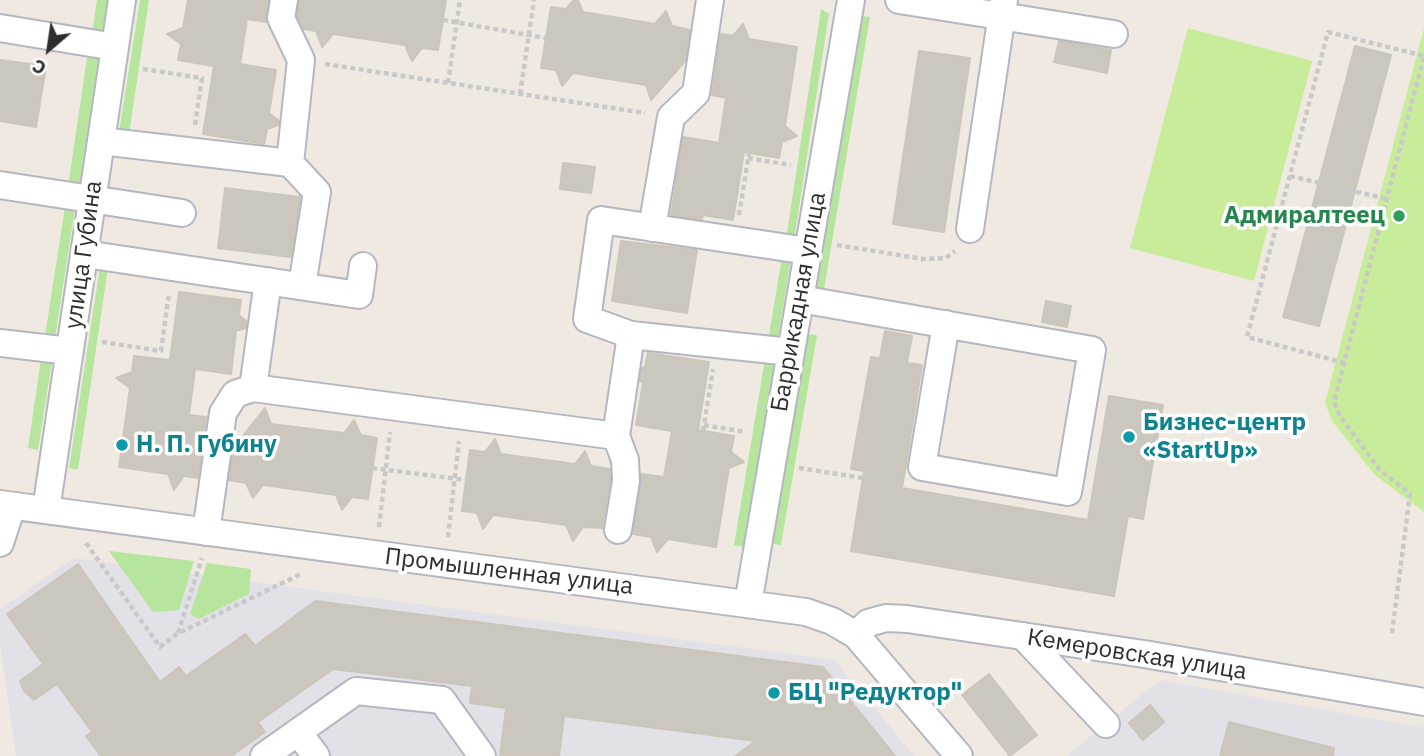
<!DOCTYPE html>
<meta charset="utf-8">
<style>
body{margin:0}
#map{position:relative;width:1424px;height:756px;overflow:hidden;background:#efe9e1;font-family:"IBM Plex Sans",sans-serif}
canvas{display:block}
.north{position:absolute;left:14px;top:14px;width:70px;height:70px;-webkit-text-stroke:5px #fff;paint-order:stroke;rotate:209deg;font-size:19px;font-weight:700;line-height:28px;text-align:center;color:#2e2e2e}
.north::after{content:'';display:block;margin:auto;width:24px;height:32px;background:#2e2e2e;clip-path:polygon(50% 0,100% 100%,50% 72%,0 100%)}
</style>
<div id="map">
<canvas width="1424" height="756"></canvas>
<div class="north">С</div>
</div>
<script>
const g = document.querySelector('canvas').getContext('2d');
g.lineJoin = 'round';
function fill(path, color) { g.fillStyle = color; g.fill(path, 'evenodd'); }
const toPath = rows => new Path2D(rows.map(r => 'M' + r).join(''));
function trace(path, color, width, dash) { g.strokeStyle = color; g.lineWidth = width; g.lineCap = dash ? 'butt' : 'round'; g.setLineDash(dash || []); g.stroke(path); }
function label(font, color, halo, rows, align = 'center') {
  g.font = font + ' "IBM Plex Sans",sans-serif'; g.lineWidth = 7; g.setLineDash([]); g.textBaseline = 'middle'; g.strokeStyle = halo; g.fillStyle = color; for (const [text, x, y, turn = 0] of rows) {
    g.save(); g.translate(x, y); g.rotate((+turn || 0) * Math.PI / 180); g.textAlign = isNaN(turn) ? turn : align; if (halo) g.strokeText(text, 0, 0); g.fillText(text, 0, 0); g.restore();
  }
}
const industrial = toPath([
 [74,558,835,660,914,756,16,756,0,645,0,609],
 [1160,680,1424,728,1424,756,1066,756]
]);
const green = toPath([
 [97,0,107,0,102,35,92,34],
 [140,0,149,0,129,134,119,132],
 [821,9,829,14,794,240,786,239],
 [862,16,870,17,824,289,816,288],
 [88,51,99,53,79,188,68,187],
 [65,207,75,208,55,338,45,336],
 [782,257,791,259,778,337,769,335],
 [100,267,108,268,78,470,69,468],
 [808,334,817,335,781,545,773,544],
 [41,359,52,361,38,450,28,448],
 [765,359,775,361,743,547,734,545],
 [109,551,194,561,179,610,153,612],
 [207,563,251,569,249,594,199,619,190,614]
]);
const pitch = toPath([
 [1188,28,1312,61,1254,281,1130,248],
 [1424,28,1424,512,1375,475,1332,421,1325,403]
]);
const building = toPath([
 [188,0,268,0,266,22,247,19,240,64,276,70,269,113,279,121,278,125,267,129,264,144,203,134,214,66,178,60,181,44,167,34,183,28,188,0],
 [299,0,446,0,438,50,422,48,412,61,405,45,333,34,322,47,316,31,304,29,297,16,299,0],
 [574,0,578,0,583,12,655,24,666,11,672,26,690,30,685,61,651,100,646,85,573,73,562,86,556,70,541,68,551,7,566,9,574,0],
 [743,24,749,39,797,47,785,126,797,136,782,142,779,158,744,152,733,220,703,215,702,219,671,215,683,137,719,143,726,98,712,95,721,34,733,36,743,24],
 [1059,41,1111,50,1107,73,1054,62,1059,41],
 [1355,46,1391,55,1319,326,1283,317,1355,46],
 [919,51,970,58,944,232,893,224,919,51],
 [0,60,46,66,36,127,0,121,0,60],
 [563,163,595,167,591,193,560,189,563,163],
 [225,188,300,197,291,257,218,248,225,188],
 [621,241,697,250,687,313,612,301,621,241],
 [179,292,241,300,239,315,246,321,246,328,236,331,231,374,195,369,189,415,206,417,198,478,184,476,174,490,168,474,119,467,130,388,116,378,132,372,134,356,170,360,179,292],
 [1046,301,1071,306,1067,327,1042,322,1046,301],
 [885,331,912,336,907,363,922,365,902,488,1088,520,1109,396,1163,405,1143,519,1128,516,1114,596,851,551,864,471,851,469,871,357,880,358,885,331],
 [648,353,709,362,698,430,734,436,731,452,744,462,729,468,716,547,668,539,657,552,651,537,633,534,641,474,664,477,672,431,636,425,643,383,640,381,642,368,645,367,648,353],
 [265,408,271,424,344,433,354,420,361,435,377,438,368,499,352,497,342,510,336,495,263,485,253,498,246,483,229,480,234,447,265,408],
 [495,439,501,454,575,464,585,451,591,466,610,469,610,480,602,528,583,527,573,541,566,525,493,515,483,529,477,513,462,511,470,450,485,452,495,439],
 [78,564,160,682,179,667,186,676,245,634,255,646,315,601,823,667,895,756,735,756,756,741,564,716,559,756,500,756,506,708,470,703,472,686,333,669,258,722,265,732,231,756,101,756,86,736,92,732,57,684,34,700,24,691,20,681,43,664,7,614,78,564],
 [989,674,1037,735,1010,756,962,695,989,674],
 [1150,705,1164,722,1143,740,1129,723,1150,705],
 [1229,722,1334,748,1333,756,1220,756,1229,722]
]);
const path = toPath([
 [443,20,546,38],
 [325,64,645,113],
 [143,69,202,78,195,125],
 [448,83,460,0],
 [520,94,534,0],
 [748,158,791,165],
 [1290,176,1387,199],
 [739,215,749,153],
 [837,245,923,259,946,258,955,251],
 [102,342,161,351,169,293],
 [1345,363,1247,337,1328,32,1424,56],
 [704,425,746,432],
 [703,431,713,369],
 [372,468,466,480],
 [799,468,863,478],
 [379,527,390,432],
 [448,537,459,441],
 [86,543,160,647,177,634,303,573],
 [178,633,202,558],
 [1392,633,1410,494,1379,469,1340,416,1334,402,1424,56]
]);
const minor = toPath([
 [284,0,281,18,301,60,290,163,317,192,302,286],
 [899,0,1114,34],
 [0,28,115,47],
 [101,141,290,163],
 [0,185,182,213],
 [652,228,671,117,696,93,710,0],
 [970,229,1004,0],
 [85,254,359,295,363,266],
 [268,281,253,388,616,436,631,335,791,352],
 [800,299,1092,350,1068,492,922,467,946,324],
 [631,335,587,319,601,220,808,251],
 [0,343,70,351],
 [616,436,625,460,626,481,618,530],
 [0,504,806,612,832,621,856,635,959,756],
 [46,510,122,0],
 [206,532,223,413,235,394,253,388],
 [0,543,12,506],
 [748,604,851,0],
 [856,635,868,623,886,618,907,619,1144,654,1424,702],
 [1023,636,1106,724],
 [298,732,316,756],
 [264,756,356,691,442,700,482,756]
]);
const markers = [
 [1399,216,7,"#2e9e5b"],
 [1129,437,7,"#0f9aa8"],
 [122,445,7,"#0f9aa8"],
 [774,693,7,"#0f9aa8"]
];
const leisureNames = [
 ["Адмиралтеец",1385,216]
];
const streetNames = [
 ["улица Губина",84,255,-82],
 ["Баррикадная улица",799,302,-80],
 ["Промышленная улица",509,572,7],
 ["Кемеровская улица",1137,655,9]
];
const cultureNames = [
 ["Бизнес-центр",1143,423],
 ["«StartUp»",1143,451],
 ["Н. П. Губину",136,445],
 ["БЦ \"Редуктор\"",788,693]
];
fill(industrial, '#e3e1e8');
fill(green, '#b6e59e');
fill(pitch, '#c9ec9a');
fill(building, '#cbc7bf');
trace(building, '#cbc5ba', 2);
trace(minor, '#b4b7c1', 30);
trace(path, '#c9c9c9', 4.5, [5, 3.5]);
trace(minor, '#fff', 26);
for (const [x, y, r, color] of markers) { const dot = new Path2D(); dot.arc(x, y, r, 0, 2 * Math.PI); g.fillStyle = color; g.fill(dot); trace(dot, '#fff', 2.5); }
label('bold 24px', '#27864d', '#fff', leisureNames, 'right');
label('24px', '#2e2e2e', '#fff', streetNames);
label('bold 24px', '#0d838f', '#fff', cultureNames, 'left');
</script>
